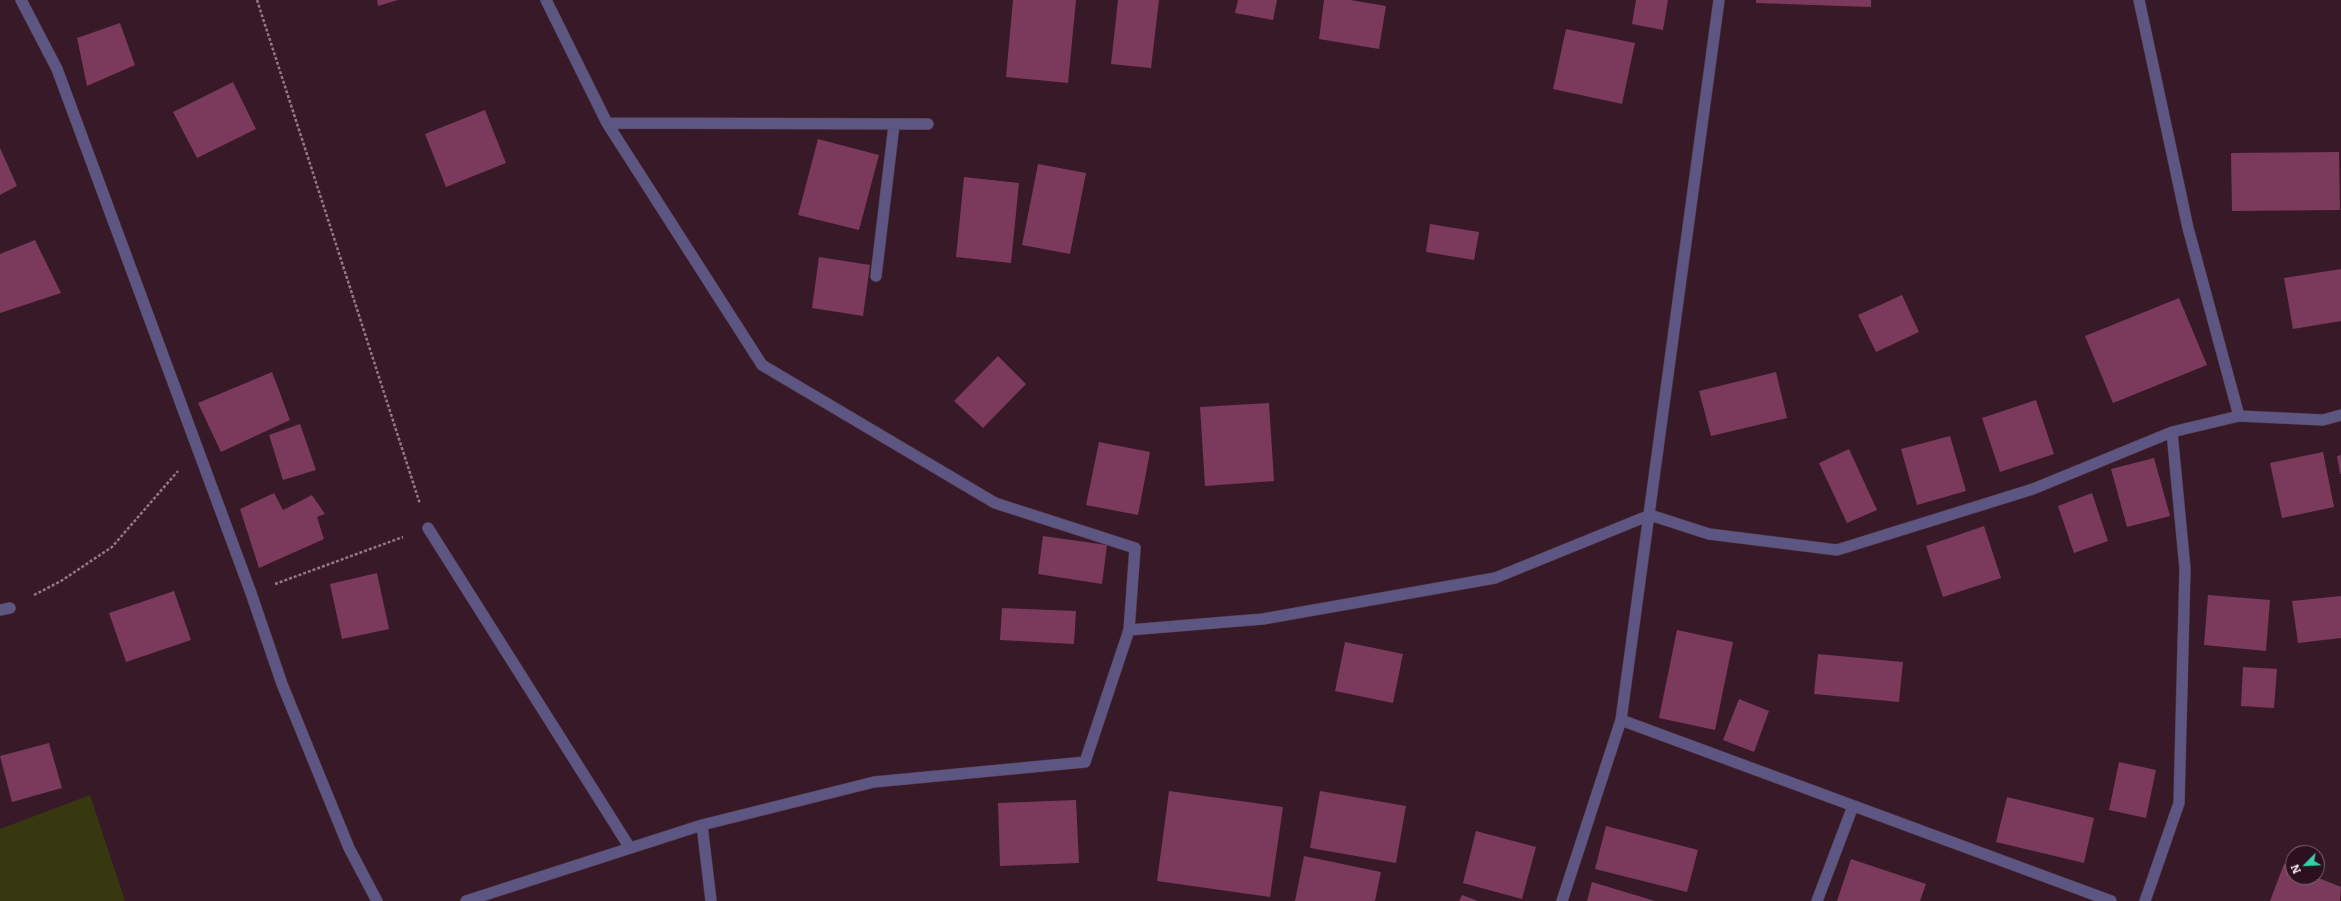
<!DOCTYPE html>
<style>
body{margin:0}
#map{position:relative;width:2341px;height:901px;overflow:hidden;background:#371928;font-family:Literata,serif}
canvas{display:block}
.north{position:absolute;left:2285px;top:845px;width:40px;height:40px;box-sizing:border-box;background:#2d101f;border:1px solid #806672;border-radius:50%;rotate:246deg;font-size:11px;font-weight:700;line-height:16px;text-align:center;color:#fce6ef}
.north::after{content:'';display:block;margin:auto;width:14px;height:18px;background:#30d4a9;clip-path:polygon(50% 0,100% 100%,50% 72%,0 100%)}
</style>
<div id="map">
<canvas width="2341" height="901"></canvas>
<div class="north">N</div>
</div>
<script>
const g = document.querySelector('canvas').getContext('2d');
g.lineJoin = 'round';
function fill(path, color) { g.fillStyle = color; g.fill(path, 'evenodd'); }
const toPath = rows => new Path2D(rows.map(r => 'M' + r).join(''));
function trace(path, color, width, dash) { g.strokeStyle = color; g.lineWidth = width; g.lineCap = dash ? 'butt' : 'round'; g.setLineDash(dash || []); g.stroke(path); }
const green = toPath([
 [90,795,125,901,0,901,0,829]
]);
const building = toPath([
 [377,0,398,0,378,6],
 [1013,0,1076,0,1068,83,1006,77],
 [1118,0,1159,0,1151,68,1111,64],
 [1238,0,1277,0,1273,20,1235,13],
 [1324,0,1350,0,1386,6,1379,49,1319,39],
 [1636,0,1668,0,1663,30,1632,24],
 [1756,0,1871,0,1871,7,1756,3],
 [120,23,135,65,87,86,77,38],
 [1566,29,1635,43,1622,104,1553,89],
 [233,82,256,129,197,158,173,112],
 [485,110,506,163,446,187,425,134],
 [818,139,879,155,859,230,798,215],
 [0,148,17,186,0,195],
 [2339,152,2340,210,2232,211,2231,153],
 [1038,164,1086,173,1070,254,1022,245],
 [964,177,1019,183,1011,263,956,257],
 [1430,224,1479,232,1474,260,1426,252],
 [35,240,61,293,0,313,0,254],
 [819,257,870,265,863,316,812,308],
 [2341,269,2341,321,2293,329,2284,278],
 [1902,295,1919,332,1876,352,1858,315],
 [2179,298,2207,365,2113,403,2085,336],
 [998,356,1026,384,983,428,954,401],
 [272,372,290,420,221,452,198,403],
 [1776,372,1787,418,1711,436,1699,391],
 [2036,400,2054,454,2000,472,1982,418],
 [1269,403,1274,481,1205,486,1200,407],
 [300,424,316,470,283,480,269,435],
 [1950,436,1966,491,1917,505,1901,449],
 [1099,442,1150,452,1138,515,1086,505],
 [1849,449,1877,510,1847,523,1819,463],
 [2323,452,2334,507,2282,518,2270,463],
 [2341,455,2341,474,2340,474,2337,456],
 [2154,458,2170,516,2127,527,2111,469],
 [274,493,283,510,312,495,325,514,317,517,324,539,259,568,240,509],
 [2092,493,2108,541,2074,553,2058,506],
 [1984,526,2001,578,1943,597,1926,546],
 [1043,536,1107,545,1102,584,1038,574],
 [377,573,389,629,342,639,330,584],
 [174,591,191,640,126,662,109,613],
 [2208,595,2270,600,2266,651,2204,645],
 [2341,596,2341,638,2298,643,2292,601],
 [1002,608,1076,611,1074,644,1000,640],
 [1677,630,1733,642,1715,730,1659,718],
 [1345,642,1403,654,1393,703,1335,691],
 [1818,654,1903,662,1899,702,1814,694],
 [2243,667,2277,669,2274,708,2241,706],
 [1739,699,1769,711,1754,752,1723,740],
 [49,743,62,788,12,802,0,756],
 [2119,762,2156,770,2146,818,2109,810],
 [1169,791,1283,807,1270,897,1157,881],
 [1320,791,1406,806,1396,863,1310,848],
 [2007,797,2094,818,2084,863,1996,842],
 [1076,800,1079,863,1000,866,998,803],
 [1606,826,1698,850,1687,892,1595,869],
 [1476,831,1536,847,1522,899,1463,883],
 [1304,856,1381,872,1375,901,1295,901],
 [1851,859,1926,884,1920,901,1837,901],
 [2284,864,2293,868,2293,877,2316,877,2341,887,2340,901,2270,901],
 [1592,882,1655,901,1587,901],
 [1462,895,1478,901,1459,901]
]);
const path = toPath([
 [257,0,420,504],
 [275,584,403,537],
 [34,595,61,581,112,547,178,471]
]);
const minor = toPath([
 [21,0,57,69,251,593,282,684,349,848,377,901],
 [546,0,607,123,762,365,995,503,1135,548,1129,630],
 [607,123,928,124],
 [876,276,894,125],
 [2239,416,2323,420,2341,415],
 [428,528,630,848],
 [0,610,10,608],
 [1621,720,2111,901],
 [702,825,711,901],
 [466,901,702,825,874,782,1085,762,1129,630,1263,619,1495,578,1650,515,1709,534,1837,550,2033,489,2172,432,2239,416,2188,228,2139,0],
 [1562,901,1621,720,1719,0],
 [1817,901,1853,806],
 [2145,901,2179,803,2185,569,2172,432]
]);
fill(green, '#383810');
fill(building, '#7b3a5b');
trace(minor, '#533644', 12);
trace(path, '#937985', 2.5, [3, 2]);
trace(minor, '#5d5683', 11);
</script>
